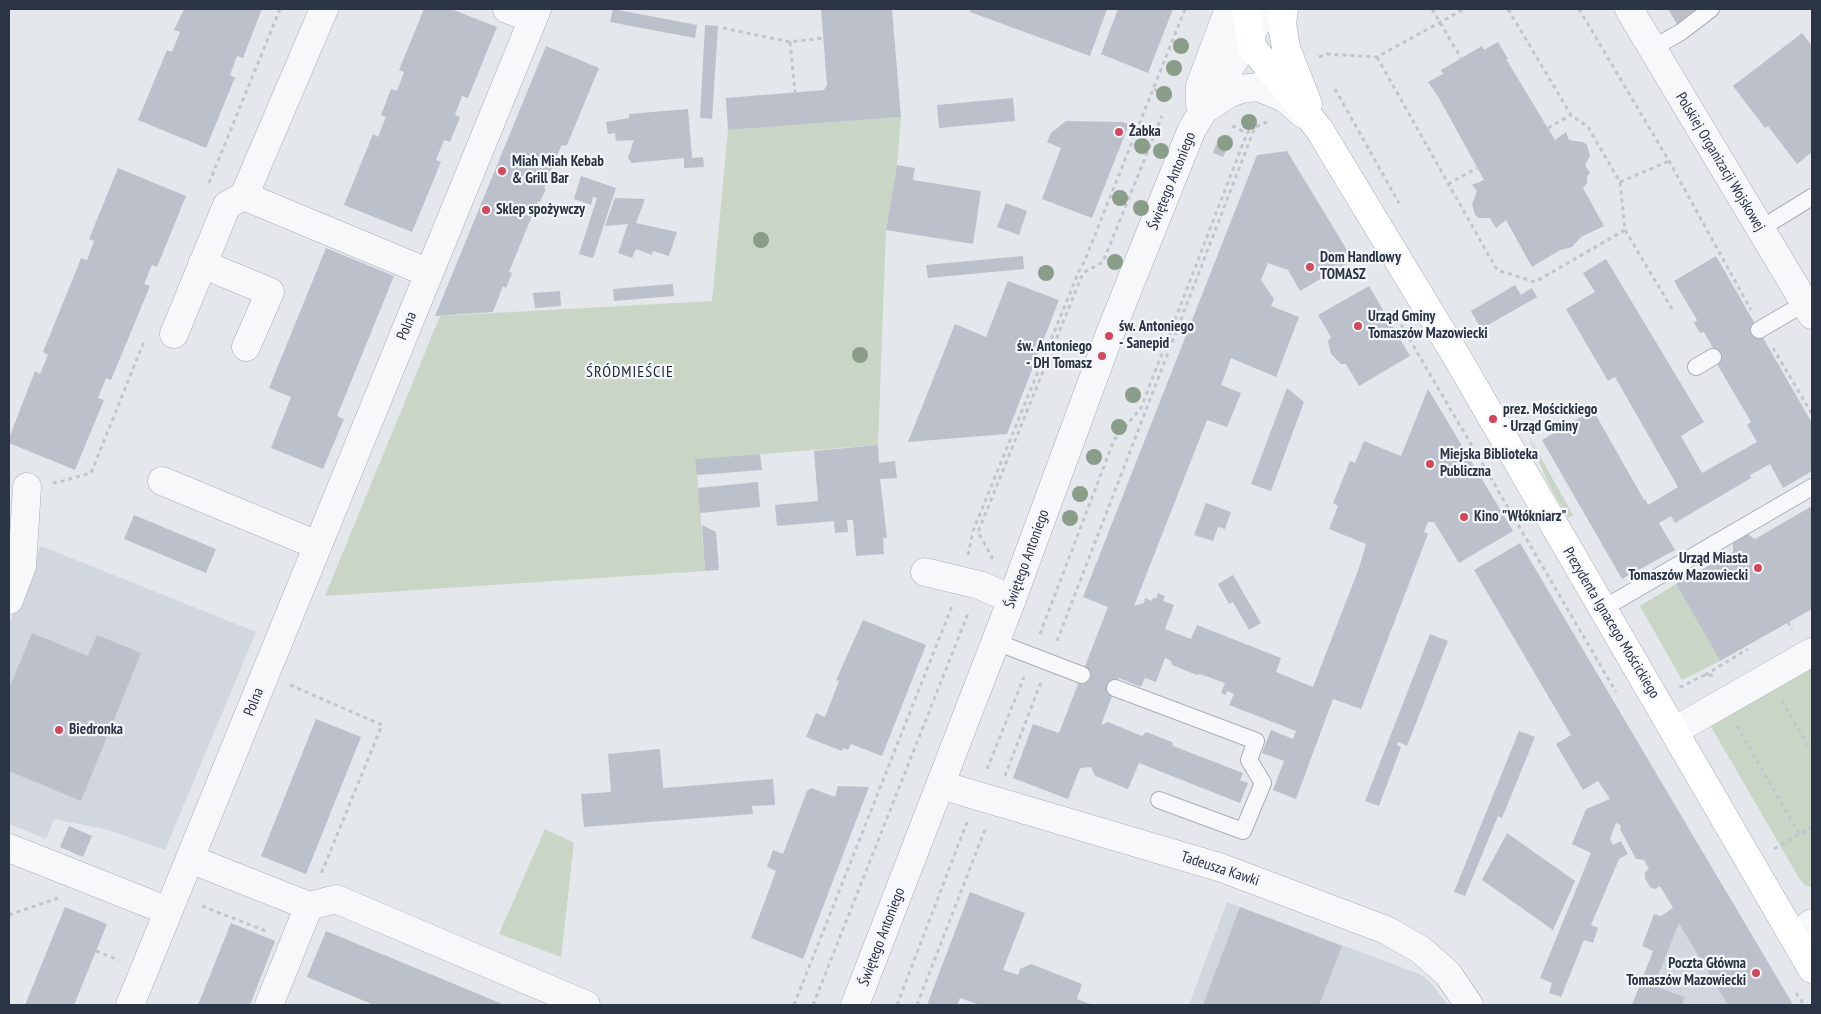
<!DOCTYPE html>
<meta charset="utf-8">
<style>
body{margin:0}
#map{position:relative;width:1821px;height:1014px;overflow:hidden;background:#e4e7ec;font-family:"PT Sans Narrow",sans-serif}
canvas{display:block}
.frame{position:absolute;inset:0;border:10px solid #2b3445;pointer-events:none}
</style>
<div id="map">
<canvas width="1821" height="1014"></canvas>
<div class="frame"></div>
</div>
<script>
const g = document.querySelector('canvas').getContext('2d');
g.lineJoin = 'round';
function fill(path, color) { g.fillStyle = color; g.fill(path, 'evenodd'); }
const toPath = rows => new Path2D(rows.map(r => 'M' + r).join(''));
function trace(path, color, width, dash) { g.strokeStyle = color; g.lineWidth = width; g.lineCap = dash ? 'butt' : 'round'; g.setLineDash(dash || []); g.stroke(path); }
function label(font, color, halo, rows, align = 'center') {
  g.font = font + ' "PT Sans Narrow",sans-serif'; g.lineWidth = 4.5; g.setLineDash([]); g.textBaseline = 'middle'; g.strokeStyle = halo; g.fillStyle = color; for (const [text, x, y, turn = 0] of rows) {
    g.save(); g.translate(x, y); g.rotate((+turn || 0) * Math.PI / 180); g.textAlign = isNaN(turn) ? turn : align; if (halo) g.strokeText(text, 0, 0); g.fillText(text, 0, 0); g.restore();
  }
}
const built = toPath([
 [41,546,256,632,165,850,109,830,54,819,46,839,9,824,9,624],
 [1728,894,1793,1005,1647,1005,1679,923],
 [1227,902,1419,974,1429,981,1448,1005,1189,1005]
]);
const green = toPath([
 [901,117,897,165,886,230,878,445,696,459,705,571,325,596,440,316,712,301,728,130],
 [1528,435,1573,515,1568,518,1549,485],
 [1676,584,1720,661,1682,680,1640,606],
 [1812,666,1812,887,1805,885,1799,878,1710,725],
 [545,829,574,843,561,957,499,934]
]);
const building = toPath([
 [184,9,262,9,243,58,237,56,230,75,235,78,234,80,206,148,138,120,167,50,172,52,180,32,174,30],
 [424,9,451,9,497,27,468,98,462,96,455,115,460,117,450,142,444,140,436,160,441,162,412,232,344,205,373,134,378,137,386,117,381,115,391,89,397,91,404,72,399,70],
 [613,9,697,25,695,38,610,22],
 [821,9,892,9,901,117,728,130,726,98,824,90,827,85],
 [971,9,1107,9,1090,56,970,12],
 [1118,9,1173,9,1148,73,1101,54],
 [1668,9,1698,9,1677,24],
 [705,25,718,26,712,119,700,118],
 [1802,33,1812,46,1812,152,1797,164,1768,126,1765,128,1733,86],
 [1498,42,1508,59,1506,59,1555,140,1566,132,1569,140,1583,142,1587,145,1590,156,1585,165,1590,173,1587,176,1587,183,1583,188,1604,226,1581,237,1572,247,1560,250,1532,267,1506,220,1496,228,1490,218,1479,218,1475,215,1472,204,1477,191,1472,185,1484,180,1439,98,1428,82,1443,74,1441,70,1482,46,1484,50],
 [546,46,599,68,567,145,561,146,544,188,546,189,540,202,538,201,509,272,512,273,506,288,503,286,493,312,435,316],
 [1013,98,1015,121,939,128,937,105],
 [688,109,692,158,703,157,704,167,684,168,684,158,632,163,628,158,634,140,616,141,615,133,608,134,606,122,629,118,629,114],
 [1066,121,1122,122,1129,124,1092,218,1042,199,1061,148,1047,142,1051,133],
 [1216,145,1227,149,1223,157,1213,153],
 [1287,151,1353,260,1300,291,1288,270,1268,263,1261,280,1274,299,1271,306,1299,317,1276,377,1231,358,1221,385,1241,393,1227,427,1207,420,1134,606,1144,603,1145,598,1152,601,1153,597,1156,599,1158,593,1165,596,1163,601,1174,605,1165,629,1191,639,1197,625,1281,658,1276,672,1313,687,1359,568,1366,544,1329,529,1338,506,1333,503,1350,461,1355,463,1364,441,1401,456,1428,389,1513,531,1459,563,1434,522,1428,522,1424,532,1428,534,1361,709,1333,699,1296,799,1273,790,1284,761,1262,753,1271,730,1293,739,1296,731,1229,705,1234,694,1227,691,1226,695,1221,693,1225,683,1200,674,1197,675,1172,665,1171,661,1165,658,1156,682,1145,678,1141,687,1119,678,1101,725,1108,722,1142,736,1146,732,1172,742,1173,746,1243,773,1240,780,1248,783,1240,803,1139,763,1128,789,1095,776,1091,767,1080,768,1068,799,1013,778,1033,724,1059,733,1108,607,1083,597,1257,155],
 [897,165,915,168,913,180,981,191,973,244,886,230],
 [118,168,186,196,157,267,152,265,144,284,150,286,111,380,106,378,98,398,104,400,75,470,9,443,9,438,35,371,40,374,48,355,43,352,80,261,81,258,87,260,94,241,89,239],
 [581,176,616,188,593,258,579,254,597,198,593,197,591,205,574,199],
 [615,198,645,199,636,223,677,232,669,256,653,251,652,255,636,249,632,258,618,253,628,224,605,226],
 [1006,203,1027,211,1019,235,997,227],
 [326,248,394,276,337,416,344,419,323,469,271,448,291,397,269,388],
 [1023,256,1024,269,928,278,926,265],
 [1716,256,1812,423,1812,471,1783,488,1770,464,1750,475,1751,478,1675,523,1671,516,1659,523,1675,550,1622,579,1542,440,1593,410,1644,500,1645,499,1648,505,1678,487,1615,377,1608,381,1566,309,1595,292,1583,273,1606,259,1704,422,1681,436,1702,473,1757,442,1747,425,1751,422,1710,352,1713,348,1704,332,1700,333,1694,323,1697,320,1674,281],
 [1008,281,1059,300,1007,434,908,442,955,324,986,337],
 [673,284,674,296,614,301,613,289],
 [1515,285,1521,295,1532,288,1537,297,1481,329,1471,311],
 [1369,286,1410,356,1359,386,1346,364,1341,364,1331,354,1328,341,1331,337,1318,315],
 [560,291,561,306,535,308,533,293],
 [1287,388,1304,402,1271,491,1251,484],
 [878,445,879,463,895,461,897,478,880,479,887,538,883,538,884,554,856,556,853,520,847,520,848,532,835,533,834,521,777,526,775,505,818,501,814,451],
 [760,454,762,470,697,475,695,459],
 [758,482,760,507,700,513,698,488],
 [1206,503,1231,512,1225,529,1218,527,1213,541,1194,535],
 [1812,506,1812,609,1720,661,1676,584,1733,552,1733,542,1747,534,1755,539],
 [134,515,216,549,206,573,124,539],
 [702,525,716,532,719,570,705,571],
 [1520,543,1792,1003,1788,1005,1728,1005,1679,923,1654,986,1685,997,1682,1005,1632,1005,1653,951,1642,946,1654,914,1661,916,1673,908,1660,886,1655,889,1650,887,1645,878,1645,872,1649,869,1644,860,1636,859,1620,829,1621,825,1616,823,1610,839,1613,845,1621,841,1628,854,1619,859,1591,925,1598,928,1593,943,1584,940,1561,997,1549,993,1552,983,1540,978,1591,853,1572,844,1586,809,1610,799,1598,781,1583,790,1556,744,1571,735,1474,570],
 [1233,575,1261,623,1249,630,1233,602,1229,604,1218,584],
 [863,620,926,645,882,756,851,744,848,750,843,748,842,751,806,737,816,713,825,717,839,681,836,680],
 [32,633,88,656,97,635,141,653,81,801,9,771,9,689],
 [1430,634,1448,641,1407,746,1398,742,1397,745,1401,747,1379,806,1365,801],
 [316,719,361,737,306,874,261,856],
 [1519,731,1535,737,1502,818,1498,816,1465,896,1454,892],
 [660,749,663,788,773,779,775,805,752,806,753,814,584,827,581,794,611,792,608,754],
 [838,786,869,787,803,959,751,938,776,871,767,867,773,850,783,854,807,791,811,788,835,797],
 [69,826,92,836,83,857,60,847],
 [1507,833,1575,881,1553,930,1482,880],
 [970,892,1025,913,1003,970,1018,975,1020,969,1031,964,1082,984,1077,999,1093,1005,980,1005,960,998,957,1005,927,1005],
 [65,907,107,924,74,1005,25,1005],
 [1240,907,1342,946,1319,1005,1203,1005],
 [231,923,275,941,250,1005,198,1005],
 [326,931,505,1005,374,1005,307,977]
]);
const path = toPath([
 [1432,9,1461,58],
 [1579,9,1669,161,1751,310],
 [723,28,790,42,823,38],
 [790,42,795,92],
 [1319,57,1327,54,1377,57,1464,9],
 [1377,57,1497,270,1535,282,1625,230,1620,182,1588,127,1571,115,1508,9],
 [1154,89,1172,98],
 [1335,89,1399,203],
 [1232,126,1247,133,1255,127],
 [1548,128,1571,115],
 [1620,182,1669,161],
 [209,183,280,9],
 [1448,184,1477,168],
 [1625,230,1672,309],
 [1393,311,1616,692],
 [1773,348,1812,414],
 [53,482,56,483,91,473,145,339],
 [968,555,973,531,1079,271,1085,260,1185,9],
 [991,559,992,557,978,532,1083,273,1103,262,1162,116],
 [1788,622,1792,630],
 [1040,634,1114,440,1141,408,1247,133],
 [1057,641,1255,127,1267,122],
 [1705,675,1748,649],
 [290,685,382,725,321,874],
 [1680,686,1681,687,1702,676,1713,675],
 [1782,701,1812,752],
 [1737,726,1799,834],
 [987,769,1024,677],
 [1005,776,1041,682],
 [1774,849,1812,827],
 [202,906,268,932],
 [9,915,58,898],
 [96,951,119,960],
 [1796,993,1804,1005],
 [794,1005,952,606],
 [813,1005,969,611],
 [897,1005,967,822],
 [917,1005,986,827]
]);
const service = toPath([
 [1653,48,1681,32,1711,9],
 [1760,229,1812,197],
 [1759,330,1805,303],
 [1696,367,1713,357],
 [1604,608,1812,487],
 [996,642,1082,675],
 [1115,688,1256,741,1249,760,1263,783,1243,831,1159,800]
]);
const minor = toPath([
 [324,9,244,196,429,273],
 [507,9,533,19],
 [1629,9,1812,315],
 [202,264,270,292,246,347],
 [174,334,227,205,244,196],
 [162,481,317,545],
 [925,572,979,585,1012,599],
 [9,600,22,566,27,487],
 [1674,731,1812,652],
 [941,785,1222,868,1386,930,1421,950,1448,974,1469,1005],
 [9,848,168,911],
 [190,859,309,906,269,1005],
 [309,906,336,899,586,1005],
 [1794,937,1812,923],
 [130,1005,537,9]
]);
const tertiary = toPath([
 [1200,104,1200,86,1229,9],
 [1207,108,1228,94,1241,89,1258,87,1285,98,1303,114],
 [855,1005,1012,599,1109,336,1192,129,1266,9]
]);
const secondary = toPath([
 [1246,9,1252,47,1319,129,1455,354,1812,969],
 [1284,9,1282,24,1286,48,1308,104]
]);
const trees = [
 [1181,46],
 [1174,68],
 [1164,94],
 [1249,122],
 [1225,143],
 [1142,146],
 [1161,151],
 [1120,198],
 [1141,208],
 [761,240],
 [1115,262],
 [1046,273],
 [860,355],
 [1133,395],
 [1119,427],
 [1094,457],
 [1080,494],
 [1070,518]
];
const markers = [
 [1119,132,5,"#d1495b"],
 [502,171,5,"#d1495b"],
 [486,210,5,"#d1495b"],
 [1310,267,5,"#d1495b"],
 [1358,326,5,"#d1495b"],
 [1109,336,5,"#d1495b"],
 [1102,356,5,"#d1495b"],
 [1493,419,5,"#d1495b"],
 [1430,464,5,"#d1495b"],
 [1464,517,5,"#d1495b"],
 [1758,568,5,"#d1495b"],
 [59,730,5,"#d1495b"],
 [1756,973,5,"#d1495b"]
];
const poiNames = [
 ["Żabka",1129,132],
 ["Miah Miah Kebab",512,162],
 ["& Grill Bar",512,179],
 ["Sklep spożywczy",496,210],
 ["Dom Handlowy",1320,258],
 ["TOMASZ",1320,275],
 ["Urząd Gminy",1368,317],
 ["Tomaszów Mazowiecki",1368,334],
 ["św. Antoniego",1119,327],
 ["- Sanepid",1119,344],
 ["św. Antoniego",1092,347,"right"],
 ["- DH Tomasz",1092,364,"right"],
 ["prez. Mościckiego",1503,410],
 ["- Urząd Gminy",1503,427],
 ["Miejska Biblioteka",1440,455],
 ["Publiczna",1440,472],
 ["Kino \"Włókniarz\"",1474,517],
 ["Urząd Miasta",1748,559,"right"],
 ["Tomaszów Mazowiecki",1748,576,"right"],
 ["Biedronka",69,730],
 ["Poczta Główna",1746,964,"right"],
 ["Tomaszów Mazowiecki",1746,981,"right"]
];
const streetNames = [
 ["Polskiej Organizacji Wojskowej",1720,162,59],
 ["Świętego Antoniego",1172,181,-68],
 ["Polna",407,326,-68],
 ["Świętego Antoniego",1027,559,-70],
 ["Prezydenta Ignacego Mościckiego",1611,623,59],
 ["Polna",254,702,-68],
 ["Tadeusza Kawki",1220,869,18],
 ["Świętego Antoniego",882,937,-69]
];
const neighbourhoodNames = [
 ["ŚRÓDMIEŚCIE",630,372]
];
fill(built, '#d2d6de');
fill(green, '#c9d6c5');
fill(building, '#bbc0ca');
trace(service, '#a9aeb7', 18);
trace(minor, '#a9aeb7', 29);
trace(tertiary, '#a9aeb7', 29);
trace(secondary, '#a9aeb7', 29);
trace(path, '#c2c5cb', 3, [4, 4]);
trace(service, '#f7f8fa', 16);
trace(minor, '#f7f8fa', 28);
trace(tertiary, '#f7f8fa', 28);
trace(secondary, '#fff', 28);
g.fillStyle = '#899d89';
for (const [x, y] of trees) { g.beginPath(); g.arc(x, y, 8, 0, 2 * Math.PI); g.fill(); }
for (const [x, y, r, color] of markers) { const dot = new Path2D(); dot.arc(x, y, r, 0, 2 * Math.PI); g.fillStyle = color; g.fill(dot); trace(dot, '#f4f6f9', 2); }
label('bold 15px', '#2b3445', '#f4f6f9', poiNames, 'left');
label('15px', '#2b3445', '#f4f6f9', streetNames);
g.letterSpacing = '1px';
label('16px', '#1d2536', '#f4f6f9', neighbourhoodNames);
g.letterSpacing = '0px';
</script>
